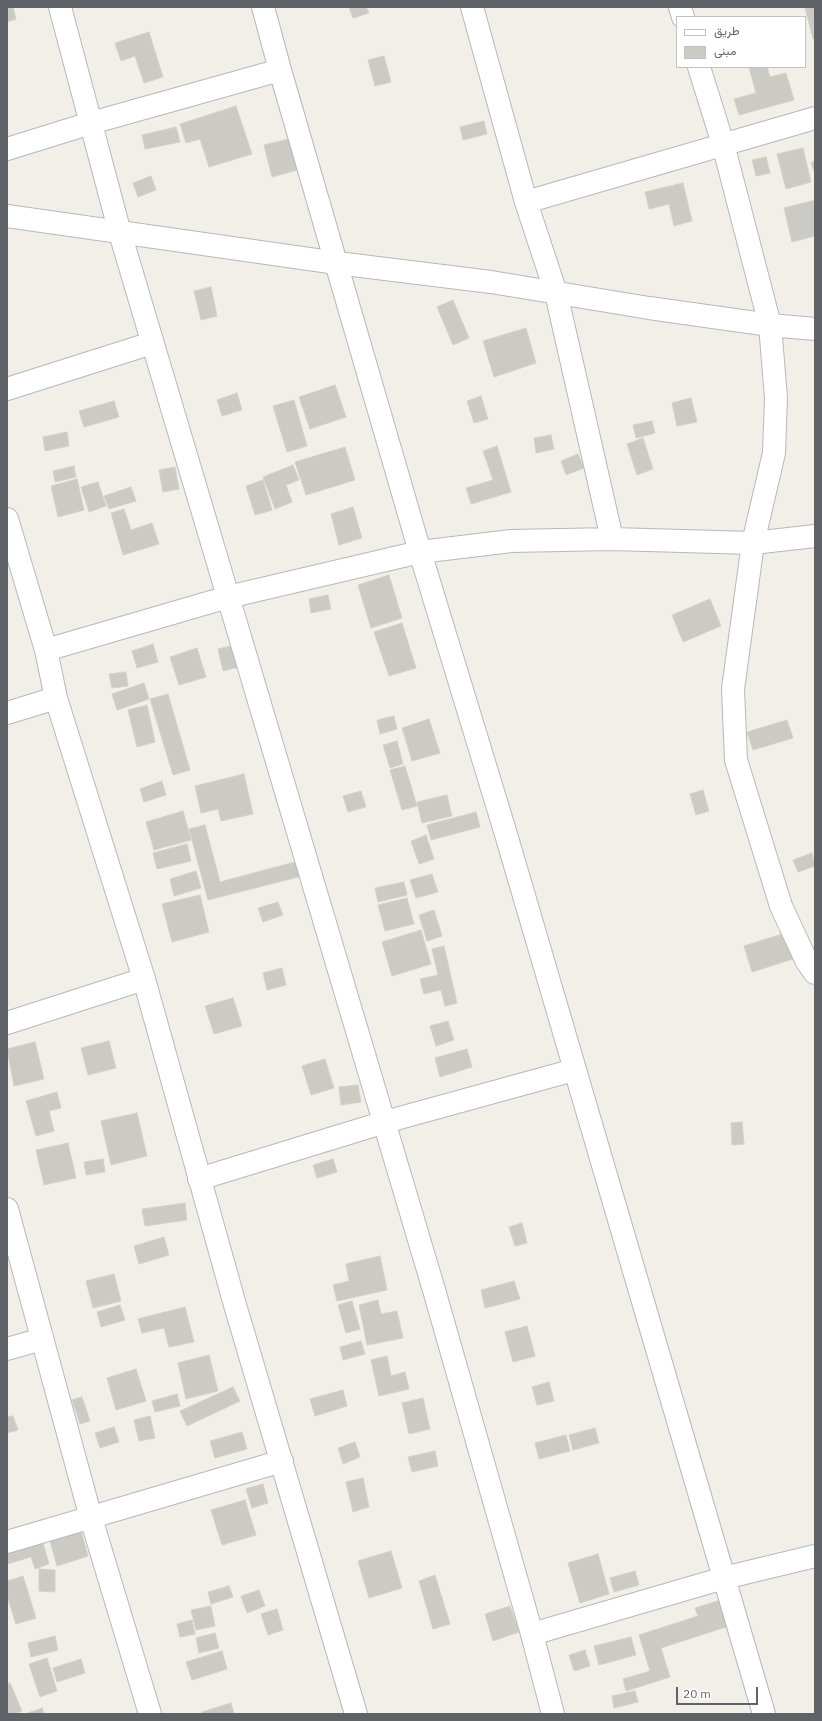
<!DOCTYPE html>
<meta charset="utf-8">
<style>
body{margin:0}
#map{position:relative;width:822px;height:1721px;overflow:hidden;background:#f1efe8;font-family:"IBM Plex Sans",Vazirmatn,sans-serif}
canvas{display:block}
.frame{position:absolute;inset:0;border:8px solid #5f6368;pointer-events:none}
.legend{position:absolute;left:676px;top:16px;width:130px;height:52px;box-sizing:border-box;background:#fff;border:1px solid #bfc1c3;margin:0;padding:5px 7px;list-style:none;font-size:12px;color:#5f6368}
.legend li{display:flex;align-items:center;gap:8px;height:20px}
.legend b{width:20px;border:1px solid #bfc1c3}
.scale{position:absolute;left:676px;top:1687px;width:82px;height:18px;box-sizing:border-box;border:2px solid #5f6368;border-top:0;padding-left:5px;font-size:12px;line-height:14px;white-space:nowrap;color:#5f6368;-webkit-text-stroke:3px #fff;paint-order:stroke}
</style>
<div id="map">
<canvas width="822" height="1721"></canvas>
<div class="frame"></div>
<ul class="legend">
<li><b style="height:5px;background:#fff"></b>طريق</li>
<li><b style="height:11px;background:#cccac5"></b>مبنى</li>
</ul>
<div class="scale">20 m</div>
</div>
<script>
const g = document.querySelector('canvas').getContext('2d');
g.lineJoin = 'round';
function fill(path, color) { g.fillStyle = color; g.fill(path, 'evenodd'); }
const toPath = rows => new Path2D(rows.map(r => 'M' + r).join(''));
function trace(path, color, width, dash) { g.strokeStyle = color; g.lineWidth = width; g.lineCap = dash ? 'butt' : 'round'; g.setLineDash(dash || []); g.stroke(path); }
const building = toPath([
 [7,7,13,7,16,19,7,22,7,7],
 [349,7,366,7,369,13,353,18,349,7],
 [815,7,815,38,813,39,805,8,815,7],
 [149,32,163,77,144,83,135,56,121,61,115,43,149,32],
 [384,56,391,82,375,86,368,60,384,56],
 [749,67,767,67,770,77,786,73,794,100,739,115,734,99,756,93,749,67],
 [236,106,252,154,209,167,200,139,186,143,180,124,236,106],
 [484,121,487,134,463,140,460,127,484,121],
 [176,127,180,142,145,149,142,135,176,127],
 [289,139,297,170,272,177,264,145,289,139],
 [803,148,811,182,786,189,777,154,803,148],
 [766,157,770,173,756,176,752,160,766,157],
 [815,161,815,174,811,163,815,161],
 [151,176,156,190,138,197,133,183,151,176],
 [683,183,692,221,674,226,669,204,649,209,645,192,683,183],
 [815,200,815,236,792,242,784,208,815,200],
 [211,287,217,316,201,320,194,291,211,287],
 [453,300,469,338,453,345,437,307,453,300],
 [526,328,536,363,494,377,483,341,526,328],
 [335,385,346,417,310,429,299,397,335,385],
 [237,393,242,410,222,416,217,400,237,393],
 [481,396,488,419,474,423,467,401,481,396],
 [691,398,697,422,677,426,672,403,691,398],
 [294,400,307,446,287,452,273,406,294,400],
 [114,401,119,417,84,427,79,411,114,401],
 [652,421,655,433,636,438,633,425,652,421],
 [67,432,69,446,45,451,43,437,67,432],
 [551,435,554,449,536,453,534,438,551,435],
 [643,438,653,469,637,475,627,444,643,438],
 [497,446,511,492,471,504,466,488,493,480,483,451,497,446],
 [345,447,355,480,306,495,295,462,345,447],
 [578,454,584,468,566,475,561,461,578,454],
 [293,465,299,480,286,485,292,502,275,509,263,477,293,465],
 [74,466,76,477,55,482,53,471,74,466],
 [175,467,179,489,163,492,159,470,175,467],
 [77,479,84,510,58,517,51,486,77,479],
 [263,480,272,510,255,515,246,486,263,480],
 [98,482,106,506,89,512,81,487,98,482],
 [131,487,136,501,109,509,104,496,131,487],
 [353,507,362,538,339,545,331,514,353,507],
 [124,509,131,530,152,523,159,544,123,555,111,513,124,509],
 [389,575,402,618,371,628,358,585,389,575],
 [328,595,331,609,311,613,309,599,328,595],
 [710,599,721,626,683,642,672,615,710,599],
 [402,623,416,668,389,676,374,632,402,623],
 [153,644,158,662,137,668,132,651,153,644],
 [234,645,239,667,223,671,218,649,234,645],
 [197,648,206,677,179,685,170,657,197,648],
 [126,672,128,686,112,688,109,674,126,672],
 [144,683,149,699,117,710,112,694,144,683],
 [168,694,190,770,173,775,150,699,168,694],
 [147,705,155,742,137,747,128,710,147,705],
 [394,716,397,729,380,734,377,720,394,716],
 [429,719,440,753,412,761,402,728,429,719],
 [787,720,793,738,753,750,747,732,787,720],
 [397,741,403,764,390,768,383,745,397,741],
 [405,766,417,806,402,810,390,770,405,766],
 [244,774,253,814,221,821,218,809,201,813,195,786,244,774],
 [162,781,166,795,144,802,140,789,162,781],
 [703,790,709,811,696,815,690,794,703,790],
 [361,791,366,807,348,812,343,796,361,791],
 [447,795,452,816,422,823,417,802,447,795],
 [183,811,191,840,154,850,146,822,183,811],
 [476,812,480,827,431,840,427,825,476,812],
 [205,825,220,882,306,859,310,874,208,900,189,829,205,825],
 [426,835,434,859,419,864,411,841,426,835],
 [187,844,191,861,157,869,153,853,187,844],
 [812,853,815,866,798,872,793,860,812,853],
 [196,871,201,888,174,896,170,879,196,871],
 [432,874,438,892,416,898,410,880,432,874],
 [404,882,407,895,378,902,375,888,404,882],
 [200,895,209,932,172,942,162,904,200,895],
 [407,898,414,924,385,931,378,905,407,898],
 [278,902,283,915,263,922,258,908,278,902],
 [434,910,442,936,427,941,419,915,434,910],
 [801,928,809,954,752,972,744,946,801,928],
 [421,930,431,964,392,976,382,942,421,930],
 [444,946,457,1003,445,1006,441,990,424,994,420,979,438,975,432,949,444,946],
 [282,968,286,985,267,990,263,973,282,968],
 [233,998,242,1026,214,1034,205,1006,233,998],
 [448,1021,454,1040,436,1046,430,1026,448,1021],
 [109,1041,116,1068,88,1075,81,1048,109,1041],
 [35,1042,44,1079,14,1086,7,1049,35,1042],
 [467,1049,472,1067,440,1077,435,1058,467,1049],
 [325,1059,334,1088,311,1095,302,1066,325,1059],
 [358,1085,361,1102,341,1105,339,1087,358,1085],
 [57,1092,61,1108,49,1111,54,1131,36,1136,26,1101,57,1092],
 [137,1113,147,1156,111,1165,101,1121,137,1113],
 [742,1122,744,1144,732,1145,731,1123,742,1122],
 [68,1143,76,1178,44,1185,36,1150,68,1143],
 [103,1159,105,1172,86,1175,84,1162,103,1159],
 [333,1159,337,1172,317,1178,313,1165,333,1159],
 [185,1203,187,1220,145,1226,142,1209,185,1203],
 [522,1223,527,1243,515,1246,509,1227,522,1223],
 [164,1237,169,1255,139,1264,134,1246,164,1237],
 [380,1256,387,1290,337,1301,333,1285,349,1281,346,1264,380,1256],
 [114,1274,121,1301,93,1308,86,1281,114,1274],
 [514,1281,520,1299,485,1308,481,1290,514,1281],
 [378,1300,381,1314,397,1311,403,1338,367,1345,359,1305,378,1300],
 [352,1301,360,1329,346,1333,338,1305,352,1301],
 [120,1305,125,1320,101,1327,97,1312,120,1305],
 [185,1307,194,1342,169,1347,164,1328,142,1333,138,1319,185,1307],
 [527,1326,535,1356,513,1362,505,1332,527,1326],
 [361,1341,365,1354,343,1360,340,1347,361,1341],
 [209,1355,218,1391,186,1399,178,1363,209,1355],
 [387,1356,391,1376,405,1372,409,1389,379,1396,371,1360,387,1356],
 [136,1369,146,1401,116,1410,107,1378,136,1369],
 [549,1382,554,1401,537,1405,532,1387,549,1382],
 [233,1387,240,1401,187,1426,180,1411,233,1387],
 [343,1390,347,1406,315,1416,310,1399,343,1390],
 [177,1394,180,1406,155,1412,152,1401,177,1394],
 [82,1397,90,1421,80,1424,72,1400,82,1397],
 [423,1398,430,1429,409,1434,402,1403,423,1398],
 [13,1416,18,1430,7,1433,7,1417,13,1416],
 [150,1416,155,1438,139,1441,134,1420,150,1416],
 [114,1427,119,1442,100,1448,95,1433,114,1427],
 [595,1428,599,1443,573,1450,569,1435,595,1428],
 [242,1432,247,1449,215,1458,210,1441,242,1432],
 [566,1435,570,1451,539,1459,535,1443,566,1435],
 [355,1442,360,1457,343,1464,338,1448,355,1442],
 [435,1451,438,1466,412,1472,408,1457,435,1451],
 [363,1478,369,1507,353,1512,346,1482,363,1478],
 [263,1484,268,1503,252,1508,246,1489,263,1484],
 [245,1500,256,1535,222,1545,211,1510,245,1500],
 [81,1531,88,1556,57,1566,50,1541,81,1531],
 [43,1543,49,1564,35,1569,31,1557,7,1564,7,1554,43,1543],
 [391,1551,402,1588,369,1598,358,1561,391,1551],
 [598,1554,609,1594,580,1603,568,1563,598,1554],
 [39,1569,55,1570,55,1592,39,1591,39,1569],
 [635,1571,639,1585,614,1592,610,1578,635,1571],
 [435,1575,450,1624,433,1629,419,1581,435,1575],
 [23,1576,36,1618,16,1624,7,1596,7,1581,23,1576],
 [229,1586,233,1597,211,1604,208,1592,229,1586],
 [259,1590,265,1606,247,1613,241,1596,259,1590],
 [724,1599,732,1625,661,1648,670,1677,626,1691,623,1679,650,1671,639,1635,698,1616,695,1608,724,1599],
 [211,1606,215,1626,196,1630,191,1610,211,1606],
 [510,1606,519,1632,493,1641,485,1614,510,1606],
 [277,1609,283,1630,268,1635,261,1614,277,1609],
 [192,1620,195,1634,180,1637,177,1624,192,1620],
 [215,1633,219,1648,199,1653,196,1638,215,1633],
 [55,1636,58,1650,31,1657,28,1643,55,1636],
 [631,1637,636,1655,599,1665,594,1646,631,1637],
 [585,1650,590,1666,574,1671,569,1655,585,1650],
 [222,1651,227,1669,192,1680,186,1662,222,1651],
 [47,1658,57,1691,40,1697,29,1664,47,1658],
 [81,1659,85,1673,57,1682,53,1668,81,1659],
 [10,1683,22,1711,14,1714,7,1714,7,1685,10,1683],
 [635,1691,638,1702,614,1708,612,1696,635,1691],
 [231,1703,234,1714,202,1714,202,1712,231,1703],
 [42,1708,44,1714,28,1714,28,1713,42,1708]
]);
const minor = toPath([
 [60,7,120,233,434,1290,532,1634,553,1714],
 [263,7,280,70,420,552,505,831,764,1714],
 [472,7,526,202,556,293,612,539],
 [680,7,683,17],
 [699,67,723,144,770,325,776,398,774,453,753,543,733,689,736,760,781,906,807,962,815,973],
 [7,149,91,123,280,70],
 [526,202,815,118],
 [7,216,337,263,491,282,649,308,770,325,815,329],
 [7,389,152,343],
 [7,519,46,650,56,698,144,979,235,1305,356,1714],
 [46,650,228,597,420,552,511,541,612,539,753,543,815,536],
 [7,713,56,698],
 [7,1023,144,979],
 [199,1179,385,1122,574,1070],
 [7,1209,91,1518,150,1714],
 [7,1349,42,1339],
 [7,1542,282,1461],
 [532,1634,724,1578,815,1556]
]);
fill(building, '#cccac5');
trace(building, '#d6d1c6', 1);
trace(minor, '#b5b8bc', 24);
trace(minor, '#fff', 22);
</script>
